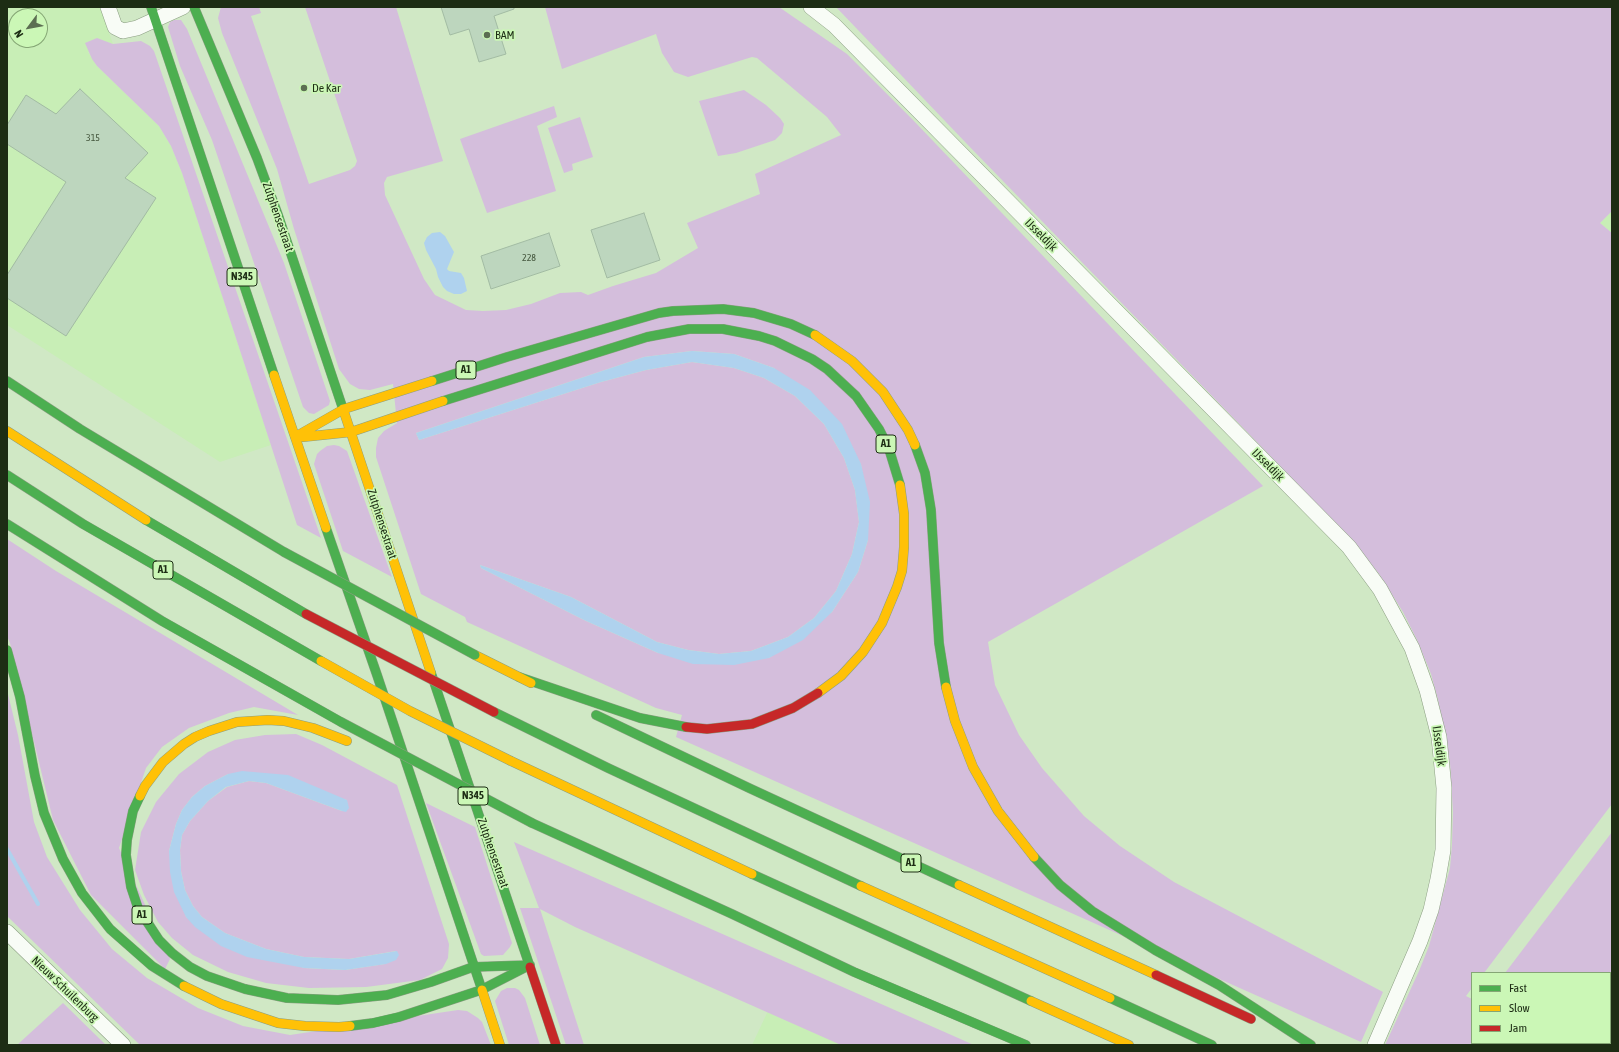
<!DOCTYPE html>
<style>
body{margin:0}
#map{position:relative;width:1619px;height:1052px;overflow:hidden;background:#d0e8c5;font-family:"Asap Condensed",sans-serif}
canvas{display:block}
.frame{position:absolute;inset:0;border:8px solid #1d2d14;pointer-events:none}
.legend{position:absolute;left:1471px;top:972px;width:140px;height:72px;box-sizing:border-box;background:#cbf7b6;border:1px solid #85a675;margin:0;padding:5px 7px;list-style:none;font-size:12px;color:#1d2d14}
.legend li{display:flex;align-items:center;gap:8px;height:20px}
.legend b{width:20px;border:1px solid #85a675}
.north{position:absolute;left:8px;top:8px;width:40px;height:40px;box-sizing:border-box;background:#cbf7b6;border:1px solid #85a675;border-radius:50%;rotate:238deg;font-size:11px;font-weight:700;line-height:16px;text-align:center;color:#1d2d14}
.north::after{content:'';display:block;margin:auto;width:14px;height:18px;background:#5c6e52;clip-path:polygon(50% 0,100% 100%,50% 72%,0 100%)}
</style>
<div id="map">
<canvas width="1619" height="1052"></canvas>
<div class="frame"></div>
<ul class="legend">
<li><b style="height:5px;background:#4caf50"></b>Fast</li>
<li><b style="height:5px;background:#ffc107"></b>Slow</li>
<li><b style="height:5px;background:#c62828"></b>Jam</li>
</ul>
<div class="north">N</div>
</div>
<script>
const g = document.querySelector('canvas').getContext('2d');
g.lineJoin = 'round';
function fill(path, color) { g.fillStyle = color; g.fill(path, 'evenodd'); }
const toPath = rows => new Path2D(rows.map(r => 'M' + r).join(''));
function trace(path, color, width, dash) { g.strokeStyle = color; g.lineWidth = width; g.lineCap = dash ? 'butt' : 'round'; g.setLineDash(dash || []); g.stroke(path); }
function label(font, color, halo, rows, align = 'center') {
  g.font = font + ' "Asap Condensed",sans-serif'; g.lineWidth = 3.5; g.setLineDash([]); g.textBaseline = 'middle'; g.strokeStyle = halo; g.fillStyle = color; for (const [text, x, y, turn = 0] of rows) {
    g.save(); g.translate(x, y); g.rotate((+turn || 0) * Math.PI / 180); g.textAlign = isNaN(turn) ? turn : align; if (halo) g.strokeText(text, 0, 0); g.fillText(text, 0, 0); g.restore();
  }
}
const built = toPath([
 [7,7,100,7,113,44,107,42,88,52,97,66,159,126,171,146,182,173,271,445,220,462,7,325],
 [16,16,40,16,40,40,16,40],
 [1612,211,1612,233,1600,223],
 [774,998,880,1045,752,1045]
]);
const green = toPath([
 [221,7,259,7,261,13,251,16,309,184,350,170,355,166,357,161,305,7,396,7,443,161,387,177,384,183,385,195,424,279,435,295,466,310,483,311,506,310,531,304,560,293,581,292,588,295,613,286,656,273,698,248,687,223,760,194,755,174,841,135,827,117,757,58,752,57,688,77,674,72,662,53,656,34,562,69,545,7,779,7,847,54,913,120,1263,486,988,642,995,685,1019,735,1042,768,1084,816,1120,846,1174,882,1383,992,1361,1042,676,737,682,715,656,708,467,622,465,617,421,594,376,457,376,448,378,438,384,431,397,423,393,384,370,390,359,389,350,384,339,369,294,229,277,169,222,33,218,18],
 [692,351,734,354,774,368,861,464,868,540,858,572,832,612,769,658,658,653,584,620,481,568,480,565,571,597,657,642,688,650,719,654,751,651,788,637,814,618,836,591,852,554,859,522,855,490,844,458,824,424,795,396,764,378,734,368,692,362,646,370,601,382,419,440,416,433,644,357],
 [836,7,1612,7,1612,211,1600,223,1612,233,1612,804,1484,973,1472,973,1472,988,1466,996,1472,999,1472,1043,1610,1043,1610,973,1505,973,1612,832,1612,1045,1385,1045,1419,971,1429,946,1450,868,1452,844,1453,812,1450,763,1438,700,1431,674,1417,640,1403,612,1379,574,1354,542,967,144],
 [174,20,181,20,187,29,284,263,330,401,329,405,314,414,309,413,303,407,212,140,180,66,168,27,170,22],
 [97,38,113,44,141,41,150,46,154,51,321,538,297,525,182,173,171,146,159,126,97,66,92,59,85,43],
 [744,90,766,105,780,118,784,124,782,133,775,140,736,153,718,156,699,101],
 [554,106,557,117,537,126,556,191,487,213,460,139],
 [580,117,593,157,572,164,573,170,564,173,548,128],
 [334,445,339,446,347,451,392,577,343,551,314,464,317,454,320,451,327,446],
 [7,539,56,571,298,715,254,707,229,713,189,728,162,747,146,768,119,848,170,959,165,969,91,895,53,820,10,643,7,636],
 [7,690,18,735,34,822,47,857,80,910,112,949,147,978,198,1008,243,1026,290,1035,458,1010,467,1011,478,1018,482,1022,491,1045,140,1045,7,916],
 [296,734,322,745,397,785,449,944,448,958,442,969,420,980,366,987,309,988,266,983,228,972,193,955,172,938,158,922,144,895,135,870,141,832,156,802,179,774,208,752,235,740,265,735],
 [228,774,347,800,342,811,266,783,249,781,227,787,208,801,190,821,182,835,180,850,181,871,185,890,193,906,202,917,225,933,266,949,304,957,349,959,396,951,385,964,345,970,304,968,186,917,169,851,176,824,182,810,192,797,205,786],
 [426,803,475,827,512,943,510,947,503,955,484,956,481,954],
 [514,842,974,1045,841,1045,575,927,540,909,584,1045,566,1045,520,908,539,908],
 [507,988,515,988,519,990,525,998,540,1045,509,1045,495,1001,501,991],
 [63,1003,106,1045,17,1045]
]);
const water = toPath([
 [440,232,445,236,454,252,447,269,449,271,461,273,464,278,467,291,461,294,454,294,447,291,443,287,438,277,436,269,426,250,424,243,427,237,432,233],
 [692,351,734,354,774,368,810,390,842,424,861,464,870,502,868,540,858,572,832,612,803,640,769,658,734,665,693,664,658,653,584,620,481,568,480,565,571,597,657,642,688,650,719,654,751,651,788,637,814,618,836,591,852,554,859,522,855,490,844,458,824,424,795,396,764,378,734,368,692,362,646,370,601,382,419,440,416,433,644,357],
 [242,771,288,775,347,800,349,808,346,812,342,811,266,783,249,781,226,787,208,801,190,821,182,835,180,850,181,871,185,890,193,906,202,917,225,933,266,949,304,957,349,959,397,951,399,955,396,960,386,964,345,970,304,968,247,957,221,946,195,927,186,917,174,892,170,872,169,851,176,824,182,810,192,797,205,786,228,774]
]);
const stream = toPath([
 [7,849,38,904]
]);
const building = toPath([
 [441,7,514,7,514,9,494,16,506,54,479,62,469,29,450,35,441,7],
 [80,89,148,153,125,178,156,198,66,336,7,298,7,275,66,182,7,144,7,125,26,95,56,114,80,89],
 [644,213,660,260,607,278,591,230,644,213],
 [549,233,560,266,491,289,481,256,549,233]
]);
const street = toPath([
 [108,7,115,27,123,31,137,28,183,7],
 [811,7,834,25,1349,547,1380,589,1412,648,1427,690,1439,737,1444,788,1443,850,1438,879,1431,910,1420,941,1375,1045],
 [7,932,123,1045]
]);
const fast = toPath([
 [151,7,274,375],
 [194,7,257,158,278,215,343,409],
 [7,381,80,429,284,552],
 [432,381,507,357,659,313,673,311,723,309,754,313,791,324,815,335],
 [443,401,647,337,689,329,723,329,759,336,775,341,812,359,827,369,856,396,879,429,889,449,900,485],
 [915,445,925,473,931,510,939,643,946,687],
 [7,475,83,524,321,661],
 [146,520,306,614],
 [7,524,162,621,341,722],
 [326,528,377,675,482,990],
 [7,650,20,697,35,776,44,813,63,859,82,893,110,929,152,966,184,986],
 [431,673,530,967],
 [519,677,640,718,686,727],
 [494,712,608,768,861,886],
 [596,715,749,788,959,885],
 [140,796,133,811,127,840,126,855,131,887,138,908,159,940,172,953,190,967,207,976,245,989,287,998,338,1000,387,995,431,982,473,967,530,965],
 [532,823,732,914,854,972,1026,1045],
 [1034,857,1060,885,1092,911,1155,950,1219,985,1311,1045],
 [752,874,1031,1001],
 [1110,998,1212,1045],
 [350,1026,373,1023,399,1017,481,990,524,968]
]);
const slow = toPath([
 [815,335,852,361,883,392,908,430,915,445],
 [274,375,326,528],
 [343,409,431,673],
 [7,431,146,520],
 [295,437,344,409,432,381],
 [303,437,351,432,443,401],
 [475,655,531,683],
 [946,687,955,721,973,767,998,811,1034,857],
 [818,693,841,676,863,652,882,623,897,587,902,571,904,547,904,514,900,485],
 [511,761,752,874],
 [140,796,145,786,163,762,184,744,195,737,209,731,237,722,268,720,284,721,313,728,347,741],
 [959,885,1156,975],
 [861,886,1110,998],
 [184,986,221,1004,278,1023,305,1026,339,1027,350,1026],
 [482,990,500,1045],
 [1031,1001,1129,1045]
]);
const jam = toPath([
 [686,727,707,729,752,724,793,708,818,693],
 [530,967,556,1045],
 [1156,975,1251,1019]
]);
const fastBridge = toPath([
 [284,552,475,655],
 [341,722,532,823]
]);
const slowBridge = toPath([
 [321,661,410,711,511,761]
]);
const jamBridge = toPath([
 [306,614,494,712]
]);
const markers = [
 [487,35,4,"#5c6e52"],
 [304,88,4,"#5c6e52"]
];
const numberNames = [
 ["315",93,138],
 ["228",529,258]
];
const shields = [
 [242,277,30],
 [466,370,20],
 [886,444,20],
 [163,570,20],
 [473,796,30],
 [911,863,20],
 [142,915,20]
];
const shieldNames = [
 ["N345",242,277],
 ["A1",466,370],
 ["A1",886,444],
 ["A1",163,570],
 ["N345",473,796],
 ["A1",911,863],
 ["A1",142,915]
];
const poiNames = [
 ["BAM",495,35],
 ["De Kar",312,88]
];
const streetNames = [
 ["Zutphensestraat",278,217,71],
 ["IJsseldijk",1041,235,45],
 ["IJsseldijk",1268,465,45],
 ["Zutphensestraat",382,524,72],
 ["IJsseldijk",1439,746,82],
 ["Zutphensestraat",493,853,71],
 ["Nieuw Schuilenburg",65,989,44]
];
fill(built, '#c8eeb6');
fill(green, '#d4bedc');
fill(water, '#afd2ee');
trace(stream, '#afd2ee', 4);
fill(building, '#bdd6be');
trace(building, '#a2bba3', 1);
trace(street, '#8b9e82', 16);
trace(fast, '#8b9e82', 10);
trace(slow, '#8b9e82', 10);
trace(jam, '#8b9e82', 10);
trace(street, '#f8fcf6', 15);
trace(fast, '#4caf50', 9);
trace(slow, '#ffc107', 9);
trace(jam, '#c62828', 9);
trace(fastBridge, '#8b9e82', 10, []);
trace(slowBridge, '#8b9e82', 10, []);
trace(jamBridge, '#8b9e82', 10, []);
trace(fastBridge, '#4caf50', 9);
trace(slowBridge, '#ffc107', 9);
trace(jamBridge, '#c62828', 9);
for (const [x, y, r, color] of markers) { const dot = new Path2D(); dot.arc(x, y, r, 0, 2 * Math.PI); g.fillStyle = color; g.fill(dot); trace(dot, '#cbf7b6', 1.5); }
label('10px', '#45573e', null, numberNames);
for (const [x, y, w] of shields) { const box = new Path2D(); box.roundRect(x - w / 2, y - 9, w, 18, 3); g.fillStyle = '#cbf7b6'; g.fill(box); trace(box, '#1d2d14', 1); }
label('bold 11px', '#1d2d14', null, shieldNames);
label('12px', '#1d2d14', '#cbf7b6', poiNames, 'left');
label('12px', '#1d2d14', '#cbf7b6', streetNames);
</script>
